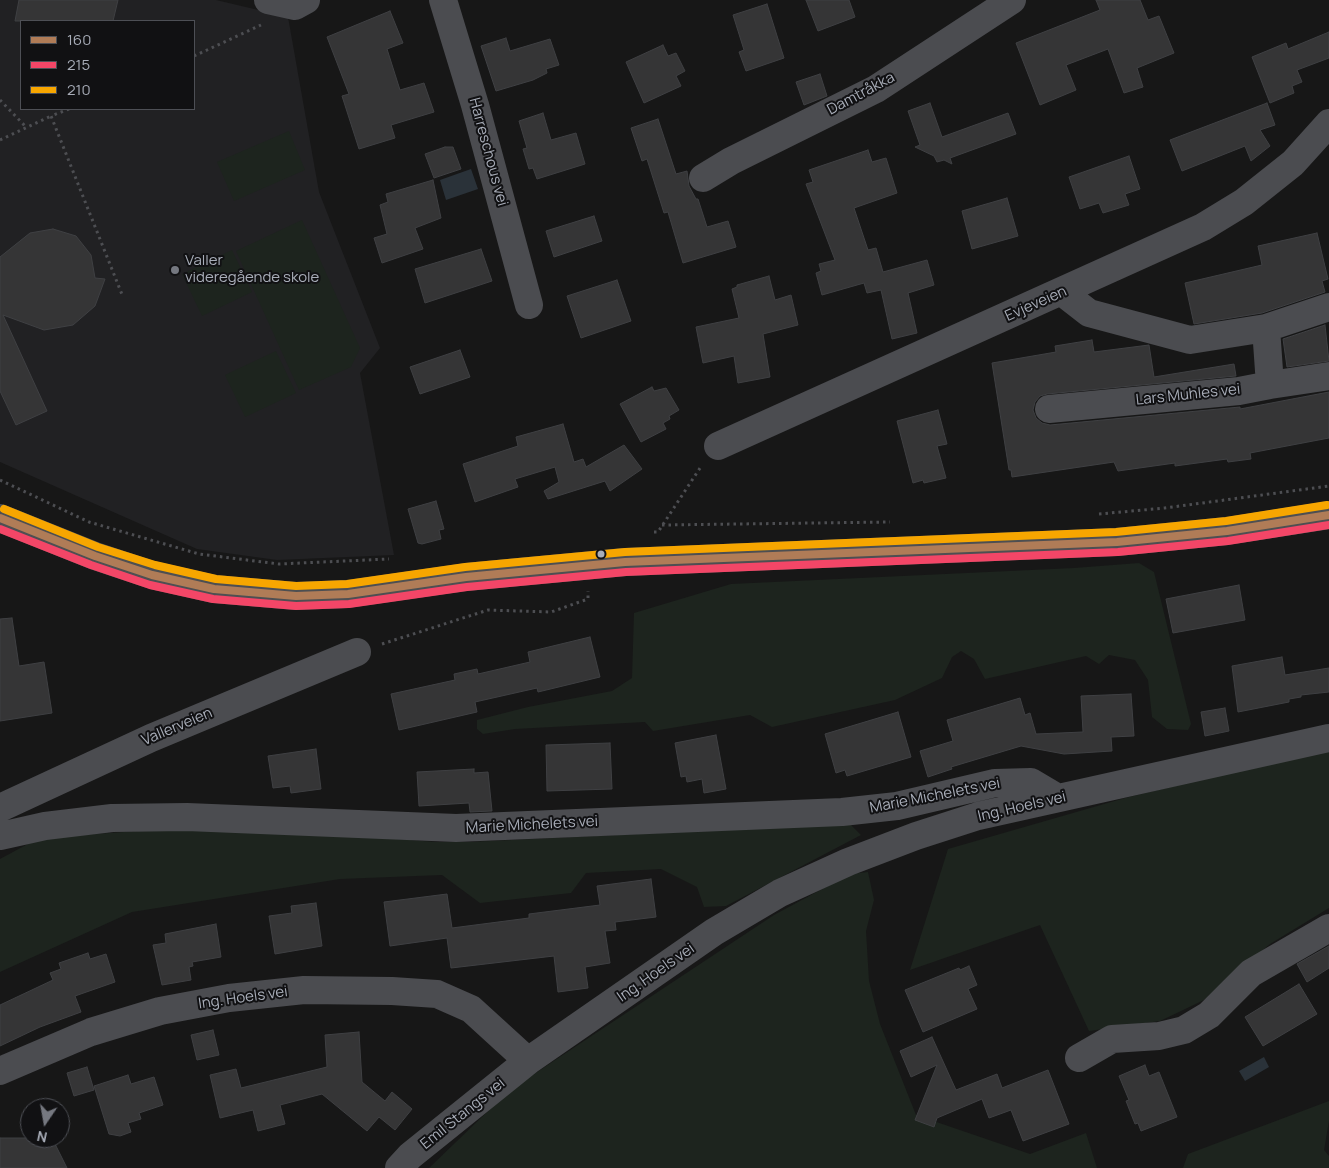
<!DOCTYPE html>
<meta charset="utf-8">
<style>
body{margin:0}
#map{position:relative;width:1329px;height:1168px;overflow:hidden;background:#171717;font-family:Manrope,sans-serif}
canvas{display:block}
.legend{position:absolute;left:20px;top:20px;width:175px;height:90px;box-sizing:border-box;background:#111113;border:1px solid #4d4f55;margin:0;padding:6px 9px;list-style:none;font-size:15px;color:#a8adb8}
.legend li{display:flex;align-items:center;gap:10px;height:25px}
.legend b{width:25px;border:1px solid #4d4f55}
.north{position:absolute;left:20px;top:1098px;width:50px;height:50px;box-sizing:border-box;background:#111113;border:1px solid #4d4f55;border-radius:50%;rotate:192deg;font-size:14px;font-weight:700;line-height:20px;text-align:center;color:#a8adb8}
.north::after{content:'';display:block;margin:auto;width:18px;height:22px;background:#757880;clip-path:polygon(50% 0,100% 100%,50% 72%,0 100%)}
</style>
<div id="map">
<canvas width="1329" height="1168"></canvas>
<ul class="legend">
<li><b style="height:6px;background:#b07c57"></b>160</li>
<li><b style="height:6px;background:#f34667"></b>215</li>
<li><b style="height:6px;background:#f7a600"></b>210</li>
</ul>
<div class="north">N</div>
</div>
<script>
const g = document.querySelector('canvas').getContext('2d');
g.lineJoin = 'round';
function fill(path, color) { g.fillStyle = color; g.fill(path, 'evenodd'); }
const toPath = rows => new Path2D(rows.map(r => 'M' + r).join(''));
function trace(path, color, width, dash) { g.strokeStyle = color; g.lineWidth = width; g.lineCap = dash ? 'butt' : 'round'; g.setLineDash(dash || []); g.stroke(path); }
function label(font, color, halo, rows, align = 'center') {
  g.font = font + ' Manrope,sans-serif'; g.lineWidth = 4; g.setLineDash([]); g.textBaseline = 'middle'; g.strokeStyle = halo; g.fillStyle = color; for (const [text, x, y, turn = 0] of rows) {
    g.save(); g.translate(x, y); g.rotate((+turn || 0) * Math.PI / 180); g.textAlign = isNaN(turn) ? turn : align; if (halo) g.strokeText(text, 0, 0); g.fillText(text, 0, 0); g.restore();
  }
}
const built = toPath([
 [0,0,216,0,288,17,319,192,380,348,360,373,394,555,277,560,197,549,0,462],
 [21,21,194,21,194,109,21,109]
]);
const green = toPath([
 [289,131,305,170,234,201,217,162],
 [302,220,360,348,351,367,299,390,236,251],
 [232,250,252,292,202,316,182,274],
 [276,351,296,393,245,417,225,375],
 [1139,563,1154,572,1191,724,1188,730,1167,729,1152,717,1148,680,1135,660,1109,655,1099,664,1086,656,985,679,974,659,961,651,952,657,942,678,895,700,772,727,750,715,653,731,645,722,515,729,483,734,477,729,477,720,528,707,612,691,632,678,634,613,731,584,1074,568],
 [1327,749,1329,751,1329,908,1270,944,1204,1000,1160,1021,1089,1031,1040,925,910,970,948,849,1125,798],
 [850,824,861,835,726,906,704,907,697,887,661,869,586,873,571,893,480,903,442,875,340,879,132,912,0,972,0,859,39,838,166,829,331,834,436,842,469,842],
 [868,872,874,900,866,931,869,981,880,1024,916,1115,1030,1154,1086,1133,1097,1168,429,1168,510,1090,774,915,850,874],
 [1329,1101,1329,1121,1324,1150,1329,1156,1329,1168,1183,1168,1188,1154]
]);
const water = toPath([
 [471,169,478,189,446,200,440,180],
 [1264,1057,1269,1067,1245,1081,1239,1071]
]);
const building = toPath([
 [19,0,118,0,113,21,15,21,19,0],
 [806,0,849,0,855,17,818,31,806,0],
 [1096,0,1140,0,1148,20,1159,16,1174,53,1137,68,1143,87,1124,93,1108,49,1066,65,1076,90,1040,105,1016,43,1100,10,1096,0],
 [767,4,784,58,746,71,739,52,744,50,733,15,767,4],
 [390,11,403,43,387,49,400,90,424,83,434,112,391,125,395,138,359,149,342,96,349,94,327,37,390,11],
 [1329,32,1329,58,1297,70,1302,82,1292,86,1294,93,1270,103,1252,57,1286,43,1288,49,1329,32],
 [506,38,510,51,550,39,559,65,546,69,547,73,533,80,496,91,481,46,506,38],
 [663,45,668,56,676,53,685,71,676,76,681,86,644,103,626,62,663,45],
 [820,74,827,96,804,105,796,82,820,74],
 [930,103,942,137,1008,113,1016,134,950,158,952,164,944,160,937,162,934,156,915,147,920,145,908,111,930,103],
 [1267,103,1275,125,1260,130,1270,146,1251,161,1245,146,1182,171,1170,140,1267,103],
 [543,113,551,140,576,133,585,164,537,179,533,168,529,169,523,149,527,148,519,121,543,113],
 [658,119,676,174,687,171,689,186,696,199,698,199,707,227,728,221,736,247,683,263,668,212,664,213,647,159,642,161,631,128,658,119],
 [445,147,453,147,461,169,434,178,425,154,445,147],
 [868,150,872,162,886,158,897,193,854,208,868,250,876,248,883,272,927,260,934,285,908,293,917,333,892,339,881,290,867,293,864,283,822,295,816,273,821,271,819,264,835,260,806,184,813,182,809,170,868,150],
 [1129,156,1140,189,1125,194,1129,205,1103,213,1099,203,1080,209,1069,177,1129,156],
 [433,180,441,218,415,228,423,249,382,263,374,238,387,234,380,205,388,202,386,194,433,180],
 [1007,198,1018,236,972,249,962,211,1007,198],
 [594,216,602,241,554,257,546,231,594,216],
 [53,229,76,236,91,255,95,278,105,279,95,306,73,325,44,330,3,315,47,411,16,425,0,391,0,257,30,233,53,229],
 [1317,233,1328,279,1322,281,1325,292,1262,313,1194,324,1185,283,1262,265,1258,246,1317,233],
 [481,249,492,281,425,303,415,269,481,249],
 [769,276,775,300,791,295,798,325,763,334,770,377,738,383,734,356,703,363,696,327,739,318,732,289,737,287,737,285,769,276],
 [617,280,631,321,581,338,567,296,617,280],
 [1325,325,1329,361,1287,367,1283,339,1325,325],
 [1092,340,1094,352,1149,345,1154,377,1234,364,1236,376,1047,394,1040,396,1035,402,1033,410,1036,418,1042,423,1050,425,1240,407,1240,409,1329,392,1329,438,1250,453,1251,459,1228,462,1227,459,1175,466,1175,463,1118,471,1114,462,1012,477,1011,470,1009,470,992,363,1056,352,1055,346,1092,340],
 [460,350,470,377,420,394,410,367,460,350],
 [652,387,654,391,666,388,679,410,669,416,670,419,663,423,666,429,641,442,620,404,652,387],
 [938,410,947,444,937,446,946,478,924,483,923,480,913,483,897,421,938,410],
 [563,424,574,462,583,459,586,467,624,445,642,469,610,491,605,481,548,499,544,491,559,482,555,467,515,479,518,487,475,502,463,464,518,446,516,437,563,424],
 [436,501,444,529,439,530,441,539,422,544,418,543,408,509,436,501],
 [1239,585,1245,620,1173,633,1166,599,1239,585],
 [12,618,19,666,44,662,52,713,0,721,0,619,12,618],
 [590,637,600,677,538,692,537,688,475,702,477,712,399,730,391,694,455,680,454,674,477,669,478,674,530,662,528,652,590,637],
 [1282,657,1285,675,1329,668,1329,692,1301,695,1301,697,1289,699,1289,702,1238,712,1232,666,1282,657],
 [1131,694,1134,736,1111,737,1112,751,1064,754,1021,746,951,767,952,769,928,777,920,751,953,741,947,720,1020,698,1025,715,1030,713,1036,734,1083,732,1081,696,1131,694],
 [1225,708,1229,731,1205,736,1201,712,1225,708],
 [898,712,911,757,847,776,845,770,836,773,825,734,898,712],
 [716,735,726,789,704,793,702,779,687,782,686,776,681,777,675,743,716,735],
 [610,743,612,789,547,791,546,745,610,743],
 [316,749,321,789,291,793,290,786,273,788,268,756,316,749],
 [474,769,474,773,488,772,492,811,470,812,469,803,419,806,417,772,474,769],
 [651,879,656,917,615,922,616,930,605,931,610,963,585,967,588,988,558,992,554,956,451,968,447,938,390,946,384,902,447,894,452,928,529,918,529,914,600,905,597,886,651,879],
 [316,903,322,946,275,954,269,916,292,913,291,906,316,903],
 [216,924,221,957,192,962,193,966,189,967,191,980,162,985,153,945,166,943,165,934,216,924],
 [1329,946,1329,968,1307,982,1297,964,1329,946],
 [88,953,90,959,106,954,115,982,75,996,81,1012,40,1027,0,1046,0,1005,53,980,50,973,61,969,59,963,88,953],
 [969,966,977,985,968,989,977,1009,923,1032,905,990,959,968,960,970,969,966],
 [1299,984,1317,1014,1263,1046,1245,1017,1299,984],
 [213,1030,219,1055,197,1060,191,1035,213,1030],
 [359,1032,362,1082,385,1101,392,1092,412,1109,395,1130,379,1117,367,1131,322,1094,280,1105,285,1124,258,1131,253,1110,220,1118,210,1075,236,1069,241,1088,327,1067,325,1035,359,1032],
 [932,1037,956,1090,997,1074,1002,1088,1048,1070,1069,1124,1023,1141,1011,1110,989,1118,982,1099,937,1118,934,1127,915,1120,937,1065,911,1077,900,1051,932,1037],
 [1145,1065,1149,1076,1159,1072,1177,1117,1141,1131,1138,1123,1135,1124,1126,1101,1129,1100,1119,1076,1145,1065],
 [87,1067,94,1090,74,1096,67,1073,87,1067],
 [128,1075,131,1084,154,1077,163,1105,139,1113,141,1119,128,1123,131,1132,120,1136,109,1134,94,1086,128,1075],
 [0,1138,52,1138,67,1168,0,1168,0,1138]
]);
const path = toPath([
 [194,56,261,25],
 [0,100,27,128],
 [69,109,51,116,123,297],
 [0,140,51,116],
 [0,480,89,522,199,554,279,564,389,559],
 [1099,514,1165,508,1329,486],
 [662,525,890,522],
 [654,532,658,532,702,465],
 [382,644,488,610,551,612,588,599,588,591]
]);
const minor = toPath([
 [268,0,295,6,306,0],
 [443,0,475,105,529,305],
 [703,178,731,161,876,89,1012,0],
 [1062,292,1089,313,1190,340,1266,328,1329,307],
 [1270,385,1329,376],
 [1049,409,1239,391,1270,385,1266,328],
 [718,446,1203,227,1244,202,1293,163,1329,123],
 [0,808,151,738,357,652],
 [0,836,45,826,112,818,187,817,456,828,842,812,897,806,995,783,1031,782,1058,798],
 [1079,1058,1112,1039,1159,1036,1184,1030,1209,1015,1251,973,1329,928],
 [0,1071,91,1032,160,1011,229,998,304,990,392,991,437,994,471,1009,528,1061,714,932,780,893,848,862,916,836,978,816,1329,738],
 [399,1168,410,1156,528,1061]
]);
const major = toPath([
 [0,518,95,556,152,575,214,589,296,596,348,594,466,577,625,562,1117,542,1227,531,1329,515]
]);
const bus1 = toPath([
 [0,518,95,556,152,575,214,589,296,596,348,594,466,577,625,562,1117,542,1227,531,1329,515]
]);
const bus2 = toPath([
 [0,529,91,565,150,585,213,599,296,606,349,604,467,587,626,572,1118,552,1228,541,1329,525]
]);
const bus3 = toPath([
 [4,509,98,547,155,565,216,579,296,586,347,584,465,567,625,552,1116,532,1226,521,1327,505]
]);
const markers = [
 [175,270,5,"#757880"],
 [601,554,4.5,"#a8adb8"]
];
const streetNames = [
 ["Damtråkka",861,94,-28],
 ["Harreschous vei",488,152,75],
 ["Evjeveien",1036,304,-24],
 ["Lars Muhles vei",1188,395,-6],
 ["Vallerveien",177,727,-23],
 ["Marie Michelets vei",935,796,-11],
 ["Ing. Hoels vei",1022,807,-13],
 ["Marie Michelets vei",532,825,-3],
 ["Ing. Hoels vei",656,973,-35],
 ["Ing. Hoels vei",243,998,-8],
 ["Emil Stangs vei",463,1114,-39]
];
const poiNames = [
 ["Valler",185,261],
 ["videregående skole",185,278]
];
fill(built, '#212123');
fill(green, '#1d241e');
fill(water, '#2a3239');
fill(building, '#353536');
trace(building, '#3f4043', 1);
trace(path, '#4d4e52', 3, [2.5, 4]);
trace(minor, '#4b4c50', 28);
trace(major, '#4d4f52', 28);
trace(bus1, '#b07c57', 8);
trace(bus2, '#f34667', 8);
trace(bus3, '#f7a600', 8);
for (const [x, y, r, color] of markers) { const dot = new Path2D(); dot.arc(x, y, r, 0, 2 * Math.PI); g.fillStyle = color; g.fill(dot); trace(dot, '#111113', 2); }
label('15px', '#a8adb8', '#111113', streetNames);
label('15px', '#a8adb8', '#111113', poiNames, 'left');
</script>
